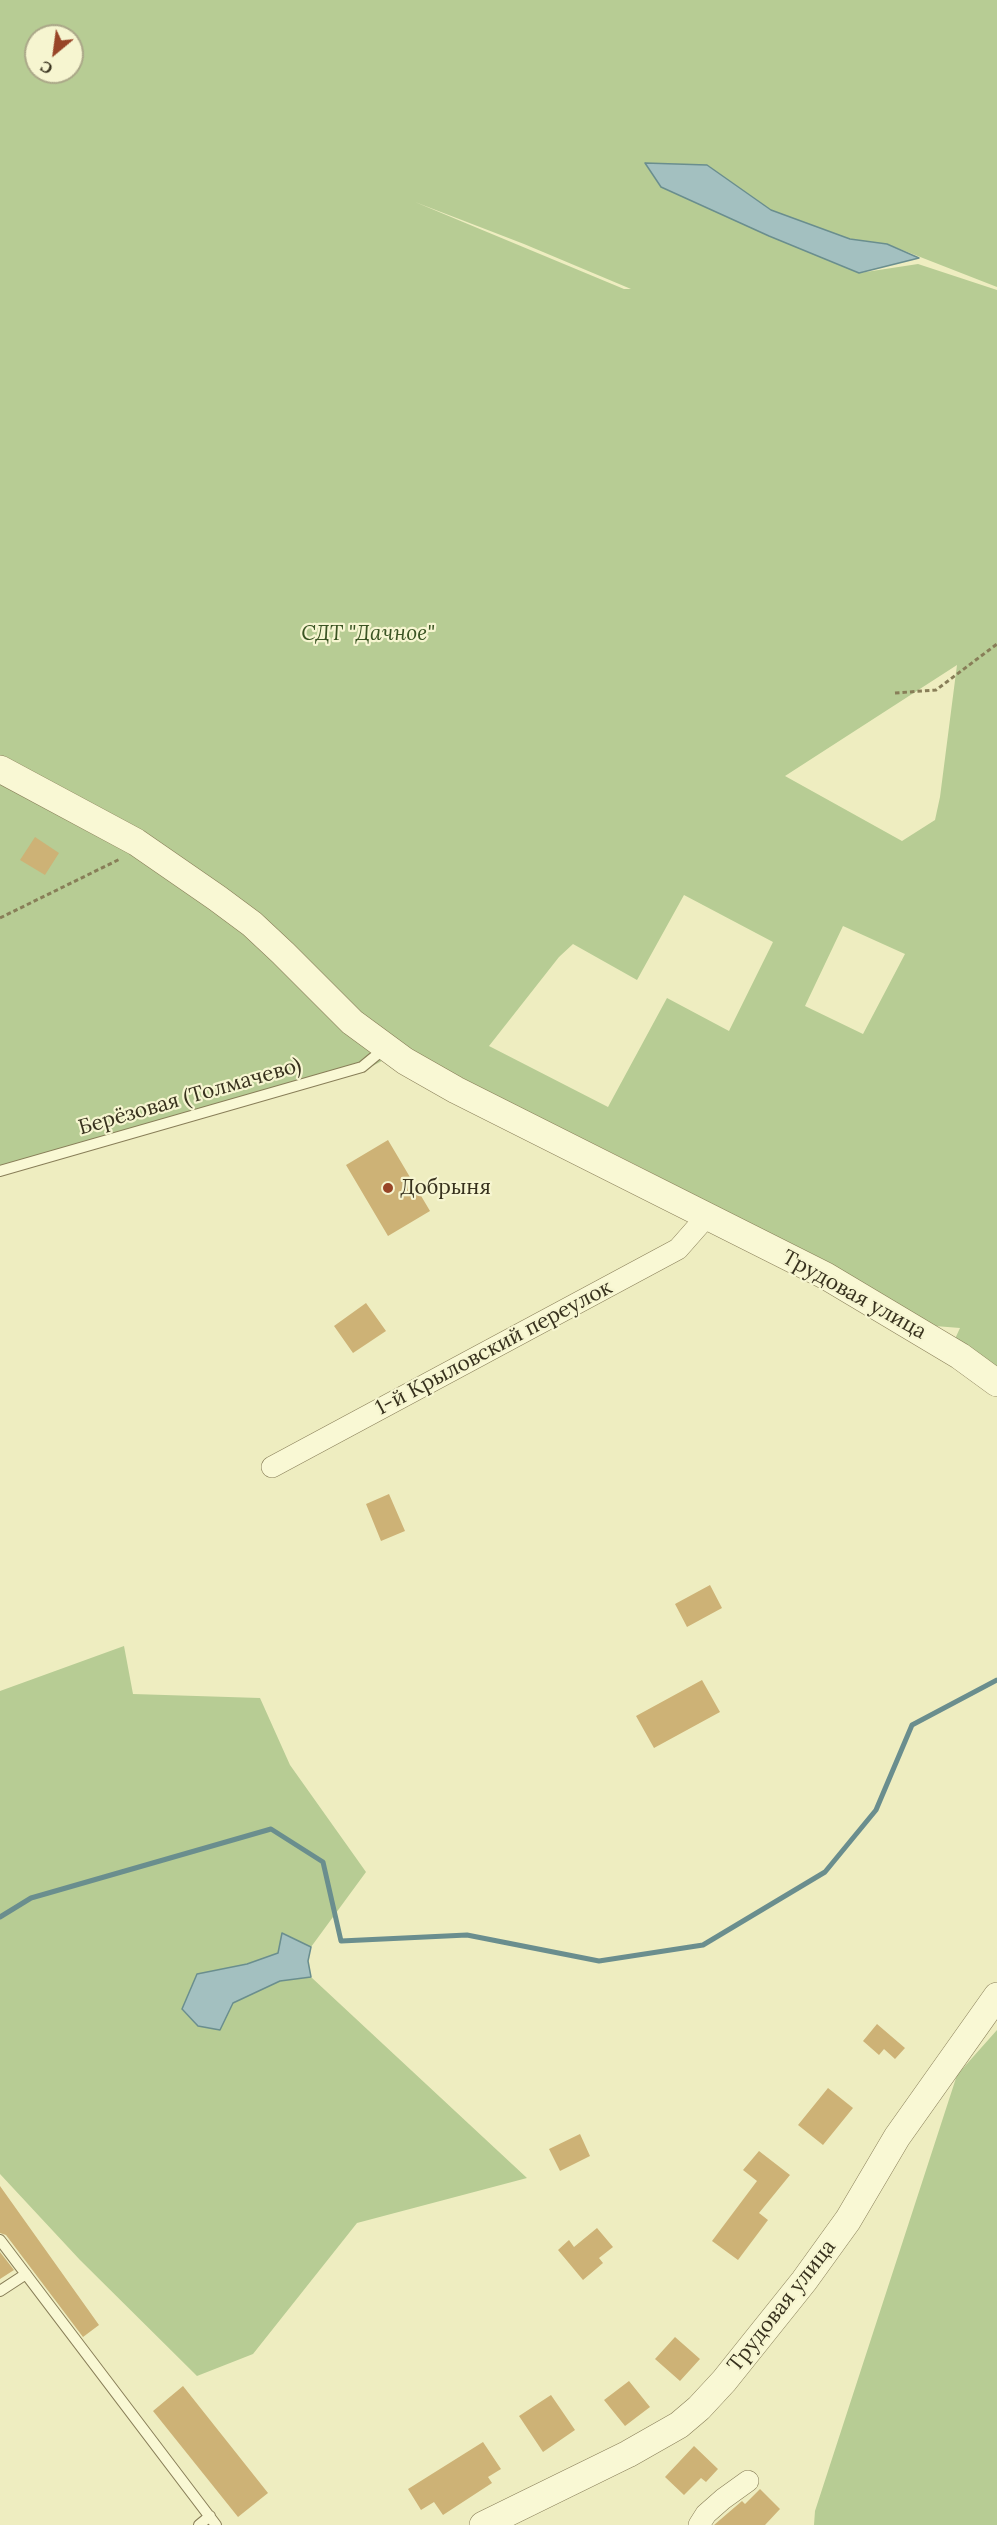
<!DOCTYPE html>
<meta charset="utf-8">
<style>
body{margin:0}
#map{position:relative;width:997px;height:2525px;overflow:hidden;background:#eeedc0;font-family:Lora,serif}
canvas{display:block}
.north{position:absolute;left:24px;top:24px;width:60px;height:60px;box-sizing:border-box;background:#f6f5d0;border:2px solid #aaa788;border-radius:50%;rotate:209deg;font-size:16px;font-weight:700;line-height:24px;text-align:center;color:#37311d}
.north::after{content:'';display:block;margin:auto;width:21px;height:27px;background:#984527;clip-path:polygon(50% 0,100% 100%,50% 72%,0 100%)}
</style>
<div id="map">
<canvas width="997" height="2525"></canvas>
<div class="north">С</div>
</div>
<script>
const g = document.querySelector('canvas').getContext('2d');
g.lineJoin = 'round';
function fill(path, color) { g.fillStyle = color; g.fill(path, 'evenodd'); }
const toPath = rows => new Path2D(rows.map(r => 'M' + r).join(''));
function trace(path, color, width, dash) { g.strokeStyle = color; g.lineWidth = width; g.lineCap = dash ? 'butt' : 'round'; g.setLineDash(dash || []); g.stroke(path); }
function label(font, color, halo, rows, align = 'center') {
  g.font = font + ' Lora,serif'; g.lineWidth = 4.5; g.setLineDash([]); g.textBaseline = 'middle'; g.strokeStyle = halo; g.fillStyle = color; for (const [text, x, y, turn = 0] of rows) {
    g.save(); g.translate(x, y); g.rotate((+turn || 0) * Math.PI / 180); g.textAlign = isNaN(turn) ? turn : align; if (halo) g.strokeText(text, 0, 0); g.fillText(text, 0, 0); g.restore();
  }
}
const green = toPath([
 [0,0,997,0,997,287,887,244,850,239,771,210,707,165,645,163,661,187,769,236,859,273,918,264,997,290,997,1384,949,1352,960,1328,935,1326,785,1242,636,1165,473,1084,397,1053,363,1071,0,1173],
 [36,36,72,36,72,72,36,72],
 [415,202,524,244,631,289,624,289],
 [957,665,940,797,935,820,902,841,785,776],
 [684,895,773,942,729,1031,667,998,608,1107,489,1046,559,957,573,944,637,980],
 [843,926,905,954,863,1034,805,1006],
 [124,1646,133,1694,260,1698,290,1765,366,1872,311,1947,283,1934,278,1953,247,1964,182,2010,198,2025,233,2003,280,1981,311,1977,527,2178,357,2223,253,2354,197,2376,80,2260,0,2174,0,1691],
 [997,2030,997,2525,814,2525,815,2511,957,2075]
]);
const water = toPath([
 [645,163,707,165,771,210,850,239,887,244,919,258,859,273,769,236,661,187,645,163],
 [282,1933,311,1947,308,1961,311,1977,280,1981,233,2003,220,2030,198,2026,182,2009,197,1974,247,1964,278,1953,282,1933]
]);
const stream = toPath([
 [0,1917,31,1898,271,1829,323,1862,341,1941,467,1935,599,1961,703,1945,825,1872,876,1810,912,1725,997,1680]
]);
const building = toPath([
 [35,837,59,853,45,875,20,860],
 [388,1140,430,1211,388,1236,346,1165],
 [366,1303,386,1331,353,1353,334,1326],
 [389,1494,405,1531,381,1541,366,1504],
 [710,1585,722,1608,687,1627,675,1604],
 [702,1680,720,1712,654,1748,636,1716],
 [877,2024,905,2048,895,2059,884,2049,879,2055,863,2041],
 [828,2088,853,2108,823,2145,798,2125],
 [580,2134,590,2156,560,2171,549,2149],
 [759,2151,790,2175,759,2213,768,2220,738,2260,712,2241,757,2181,743,2170],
 [0,2186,99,2325,83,2337,6,2235,0,2233],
 [597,2228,613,2247,599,2258,603,2263,583,2280,558,2250,569,2240,574,2247],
 [0,2252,14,2270,0,2279],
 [675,2337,700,2359,680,2381,655,2359],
 [629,2381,650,2407,625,2426,604,2400],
 [183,2386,268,2493,238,2517,153,2411],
 [551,2395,575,2430,543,2452,519,2416],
 [483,2442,501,2469,488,2477,492,2483,443,2515,434,2502,421,2510,408,2489],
 [694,2446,718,2469,706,2482,701,2478,684,2495,665,2477],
 [760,2489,780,2509,765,2525,714,2525,742,2501,745,2504]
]);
const path = toPath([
 [895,693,936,690,997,644],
 [0,918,120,859]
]);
const service = toPath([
 [0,1171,362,1067,385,1048],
 [0,2240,216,2525],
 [0,2291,26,2274],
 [199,2525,210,2516]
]);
const minor = toPath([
 [272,1467,678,1249,707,1216],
 [699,2525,706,2514,723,2499,748,2481]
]);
const tertiary = toPath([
 [0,769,136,842,217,898,252,924,283,953,352,1022,405,1061,456,1090,826,1276,960,1356,997,1383],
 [483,2525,628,2454,679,2425,699,2408,724,2381,804,2281,848,2220,897,2137,997,1996]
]);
const markers = [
 [388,1188,6,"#984527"]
];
const parkNames = [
 ["СДТ \"Дачное\"",368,634]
];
const streetNames = [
 ["Берёзовая (Толмачево)",190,1097,-16],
 ["Трудовая улица",854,1295,29],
 ["1-й Крыловский переулок",494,1348,-28],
 ["Трудовая улица",782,2306,-52]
];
const poiNames = [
 ["Добрыня",400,1188]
];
fill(green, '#b7cc94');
fill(water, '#a3c0c0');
trace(water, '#6a8e8e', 1.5);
trace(stream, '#6a8e8e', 5);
fill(building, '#cdb276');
trace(service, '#887e58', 12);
trace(minor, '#887e58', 22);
trace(tertiary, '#887e58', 28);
trace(path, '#887e58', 3, [4.5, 3]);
trace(service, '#f9f8d4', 10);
trace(minor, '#f9f8d4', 21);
trace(tertiary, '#f9f8d4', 27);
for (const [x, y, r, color] of markers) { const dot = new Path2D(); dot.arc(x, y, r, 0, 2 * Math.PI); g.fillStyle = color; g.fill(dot); trace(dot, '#f6f5d0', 2); }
label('italic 21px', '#3a5423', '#f6f5d0', parkNames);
label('21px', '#37311d', '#f6f5d0', streetNames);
label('21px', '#37311d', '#f6f5d0', poiNames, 'left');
</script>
